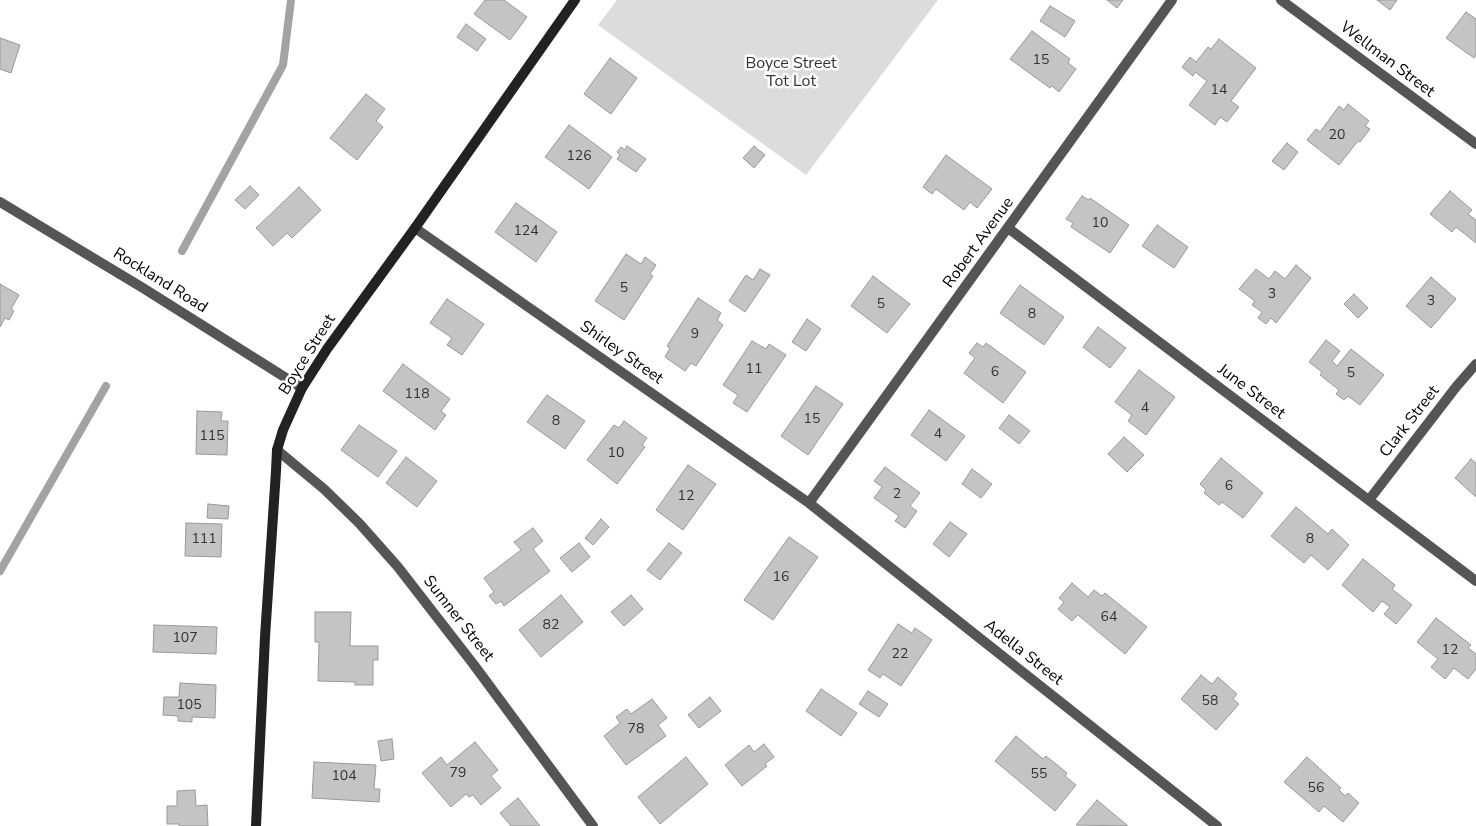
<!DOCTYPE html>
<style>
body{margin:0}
canvas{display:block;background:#fff}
</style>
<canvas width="1476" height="826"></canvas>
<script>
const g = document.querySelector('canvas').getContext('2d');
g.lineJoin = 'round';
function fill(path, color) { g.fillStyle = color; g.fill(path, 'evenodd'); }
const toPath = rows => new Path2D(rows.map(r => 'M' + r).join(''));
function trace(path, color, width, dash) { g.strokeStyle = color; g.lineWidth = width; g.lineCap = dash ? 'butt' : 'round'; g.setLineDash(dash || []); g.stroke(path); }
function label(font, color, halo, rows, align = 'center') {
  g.font = font + ' "Nunito Sans",sans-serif'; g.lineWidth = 5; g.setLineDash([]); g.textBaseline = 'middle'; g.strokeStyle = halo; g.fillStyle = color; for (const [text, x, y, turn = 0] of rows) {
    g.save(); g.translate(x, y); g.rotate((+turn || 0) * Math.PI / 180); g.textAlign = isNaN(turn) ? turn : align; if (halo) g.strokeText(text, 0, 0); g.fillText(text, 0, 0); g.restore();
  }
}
const green = toPath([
 [617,0,938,0,806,175,598,25]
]);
const stream = toPath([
 [182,251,283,65,291,0],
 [0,571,106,386]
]);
const building = toPath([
 [485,0,504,0,527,17,510,40,474,14,485,0],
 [1107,0,1123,0,1117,8,1107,0],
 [1377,0,1397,0,1390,10,1377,0],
 [1050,6,1075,21,1065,37,1040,21,1050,6],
 [1466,12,1476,19,1476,55,1474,58,1446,38,1466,12],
 [466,24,486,39,477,51,457,37,466,24],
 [1032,31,1070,59,1068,63,1076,69,1059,92,1052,86,1050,88,1010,59,1032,31],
 [0,38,20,45,11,73,0,69,0,38],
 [1219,39,1256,68,1231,101,1239,107,1227,122,1220,117,1215,125,1189,105,1207,81,1195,72,1193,76,1182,67,1190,57,1196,62,1208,47,1211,49,1219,39],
 [610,58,637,78,611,114,584,94,610,58],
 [366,94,385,109,376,121,383,127,357,160,330,138,366,94],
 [1348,104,1369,121,1365,126,1370,129,1360,142,1358,141,1339,165,1307,140,1316,129,1320,132,1339,106,1344,110,1348,104],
 [569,125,612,157,589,189,545,157,569,125],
 [1287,143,1298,152,1284,170,1272,161,1287,143],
 [627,146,646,159,636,172,617,159,620,155,617,152,621,147,625,150,627,146],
 [754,146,765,155,754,168,743,158,754,146],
 [946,155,992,189,977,208,970,202,964,210,936,189,932,194,923,187,946,155],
 [250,186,259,195,245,209,235,200,250,186],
 [299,187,321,210,292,238,287,233,273,246,256,228,299,187],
 [1450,191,1472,210,1468,214,1476,220,1476,243,1456,227,1452,232,1430,214,1450,191],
 [1082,196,1089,200,1090,198,1129,225,1110,253,1071,227,1073,223,1066,219,1082,196],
 [516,203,557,232,536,262,495,232,516,203],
 [1157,225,1188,247,1174,268,1142,246,1157,225],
 [626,254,641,264,645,257,656,265,650,274,653,276,624,320,595,301,626,254],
 [1296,265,1311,278,1276,323,1271,318,1266,324,1258,318,1262,312,1252,305,1255,301,1239,289,1256,269,1269,279,1275,271,1285,279,1296,265],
 [760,269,770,275,745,312,729,301,746,275,753,280,760,269],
 [873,276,910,304,887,333,851,306,873,276],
 [1431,277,1456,299,1431,328,1406,306,1431,277],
 [0,284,19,295,11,309,14,311,9,320,5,318,0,327,0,284],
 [1020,285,1064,317,1044,345,1000,313,1020,285],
 [1354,294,1368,308,1358,318,1344,304,1354,294],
 [698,298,721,313,717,320,723,325,696,366,691,363,685,371,665,357,670,348,667,346,698,298],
 [447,299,484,324,462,355,447,345,452,338,430,323,447,299],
 [807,319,821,329,806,351,792,342,807,319],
 [1098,327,1126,348,1110,368,1083,347,1098,327],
 [1326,340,1340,351,1332,361,1337,366,1351,349,1384,375,1360,405,1348,396,1344,400,1336,394,1339,390,1320,375,1322,372,1309,362,1326,340],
 [752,341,766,349,769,344,786,355,747,412,733,403,738,395,723,385,752,341],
 [977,343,983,347,986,343,1026,372,1003,403,964,373,975,358,969,353,977,343],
 [403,364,450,399,441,411,446,415,435,430,383,391,403,364],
 [1139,370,1175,397,1146,435,1128,421,1132,415,1115,402,1139,370],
 [816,386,843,404,808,455,781,436,816,386],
 [547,395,585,421,565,449,527,422,547,395],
 [929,410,965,436,946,461,911,435,929,410],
 [197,411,222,412,221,421,228,421,227,455,196,454,197,411],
 [1009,415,1030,431,1019,444,999,428,1009,415],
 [624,421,647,438,642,445,645,447,617,484,587,460,614,425,619,428,624,421],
 [359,425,397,451,378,477,341,450,359,425],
 [1124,437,1144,455,1127,472,1108,454,1124,437],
 [406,457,437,481,417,507,386,483,406,457],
 [1221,458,1263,493,1243,518,1222,502,1219,505,1204,493,1206,490,1200,484,1221,458],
 [1471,459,1476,463,1476,497,1455,478,1471,459],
 [688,465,716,484,683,530,656,510,688,465],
 [885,467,920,493,910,506,917,511,905,528,895,521,899,516,874,498,882,487,874,481,885,467],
 [972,469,992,484,981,498,962,484,972,469],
 [208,504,229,506,228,519,207,518,208,504],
 [1296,507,1328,534,1332,529,1349,545,1328,570,1311,555,1304,563,1271,536,1296,507],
 [601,519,609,527,593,545,585,538,601,519],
 [950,522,967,534,949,557,933,544,950,522],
 [186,523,222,524,221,557,185,556,186,523],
 [533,528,543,541,533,549,550,571,504,606,501,601,496,604,489,596,494,592,484,578,521,550,514,542,533,528],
 [789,537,818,557,773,620,744,600,789,537],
 [579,543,590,557,572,572,560,558,579,543],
 [669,543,682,553,660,580,647,570,669,543],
 [1363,559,1395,585,1392,589,1412,605,1396,624,1384,614,1390,607,1382,601,1373,612,1342,585,1363,559],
 [1072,583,1088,597,1094,590,1102,596,1105,593,1147,627,1125,654,1078,615,1072,621,1058,609,1064,602,1059,598,1072,583],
 [561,595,583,622,541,657,519,630,561,595],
 [631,595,643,609,624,626,611,612,631,595],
 [315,612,351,612,350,646,378,646,378,660,373,660,373,685,355,685,355,682,318,681,319,642,315,642,315,612],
 [1436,618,1471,645,1468,648,1476,654,1476,669,1468,679,1454,668,1445,679,1431,667,1438,659,1417,642,1436,618],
 [898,624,912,633,915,628,932,640,901,686,883,674,880,678,868,670,898,624],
 [154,625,217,627,216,654,153,652,154,625],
 [1201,675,1212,684,1218,677,1237,694,1233,699,1239,704,1216,730,1181,699,1201,675],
 [180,683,216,685,215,718,192,717,192,722,178,721,178,716,163,715,164,697,179,697,180,683],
 [821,689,857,713,841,736,806,711,821,689],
 [868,691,888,704,879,717,859,704,868,691],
 [710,697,721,711,699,728,688,715,710,697],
 [652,699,667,718,658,725,666,736,626,765,604,736,620,723,616,717,627,709,631,714,652,699],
 [1016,736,1043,759,1046,756,1067,773,1065,776,1076,785,1055,811,995,761,1016,736],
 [392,739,394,759,381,761,378,741,392,739],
 [475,742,498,770,491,776,501,788,481,805,473,795,469,797,466,794,451,807,422,773,441,757,447,765,475,742],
 [764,744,774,757,765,764,767,766,742,786,725,765,749,745,754,752,764,744],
 [686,757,708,784,660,824,638,797,686,757],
 [1307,757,1341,788,1339,790,1345,796,1348,793,1359,803,1343,822,1324,806,1319,812,1284,782,1307,757],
 [314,762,376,765,374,789,380,789,379,802,312,798,314,762],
 [195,790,196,806,207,805,208,826,179,826,179,824,167,824,167,806,177,806,177,791,195,790],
 [518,798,540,826,511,826,500,813,518,798],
 [1097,800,1128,826,1076,825,1097,800]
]);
const street = toPath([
 [1281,0,1476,144],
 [0,202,143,288,302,388],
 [415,228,809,503,1217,826],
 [1008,228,1476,581],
 [277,450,324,489,359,523,398,567,474,665,593,826],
 [1369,500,1456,387,1476,364],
 [809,503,1172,0]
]);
const secondary = toPath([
 [256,826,265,637,276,471,277,450,283,430,302,388,327,349,415,228,575,0]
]);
const numberNames = [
 ["15",1041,61],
 ["14",1219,91],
 ["20",1337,136],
 ["126",579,157],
 ["10",1100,224],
 ["124",526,232],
 ["5",624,289],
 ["3",1272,295],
 ["3",1431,302],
 ["5",881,305],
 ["8",1032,315],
 ["9",695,335],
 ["11",754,370],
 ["6",995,373],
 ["5",1351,374],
 ["118",417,395],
 ["4",1145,409],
 ["15",812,420],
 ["8",556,422],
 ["4",938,435],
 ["115",212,437],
 ["10",616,454],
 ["6",1229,487],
 ["2",897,495],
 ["12",686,497],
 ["111",204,540],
 ["8",1310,540],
 ["16",781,578],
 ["64",1109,618],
 ["82",551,626],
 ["107",185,639],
 ["12",1450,651],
 ["22",900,655],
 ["58",1210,702],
 ["105",189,706],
 ["78",636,730],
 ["79",458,774],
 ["55",1039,775],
 ["104",344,777],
 ["56",1316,789]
];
const streetNames = [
 ["Wellman Street",1387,60,37],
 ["Robert Avenue",979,243,-54],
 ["Rockland Road",160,281,32],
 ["Shirley Street",621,353,35],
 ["Boyce Street",308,355,-58],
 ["June Street",1251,392,37],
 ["Clark Street",1410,422,-52],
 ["Sumner Street",458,619,52],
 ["Adella Street",1023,653,38]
];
const parkNames = [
 ["Boyce Street",791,64],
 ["Tot Lot",791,82]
];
fill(green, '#dcdcdc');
trace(stream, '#a3a3a3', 8);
fill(building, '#c4c4c4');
trace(building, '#999', 1);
trace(street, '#555', 10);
trace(secondary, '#222', 10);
label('14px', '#313131', null, numberNames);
label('16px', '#000', '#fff', streetNames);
label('16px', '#333', '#fff', parkNames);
</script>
